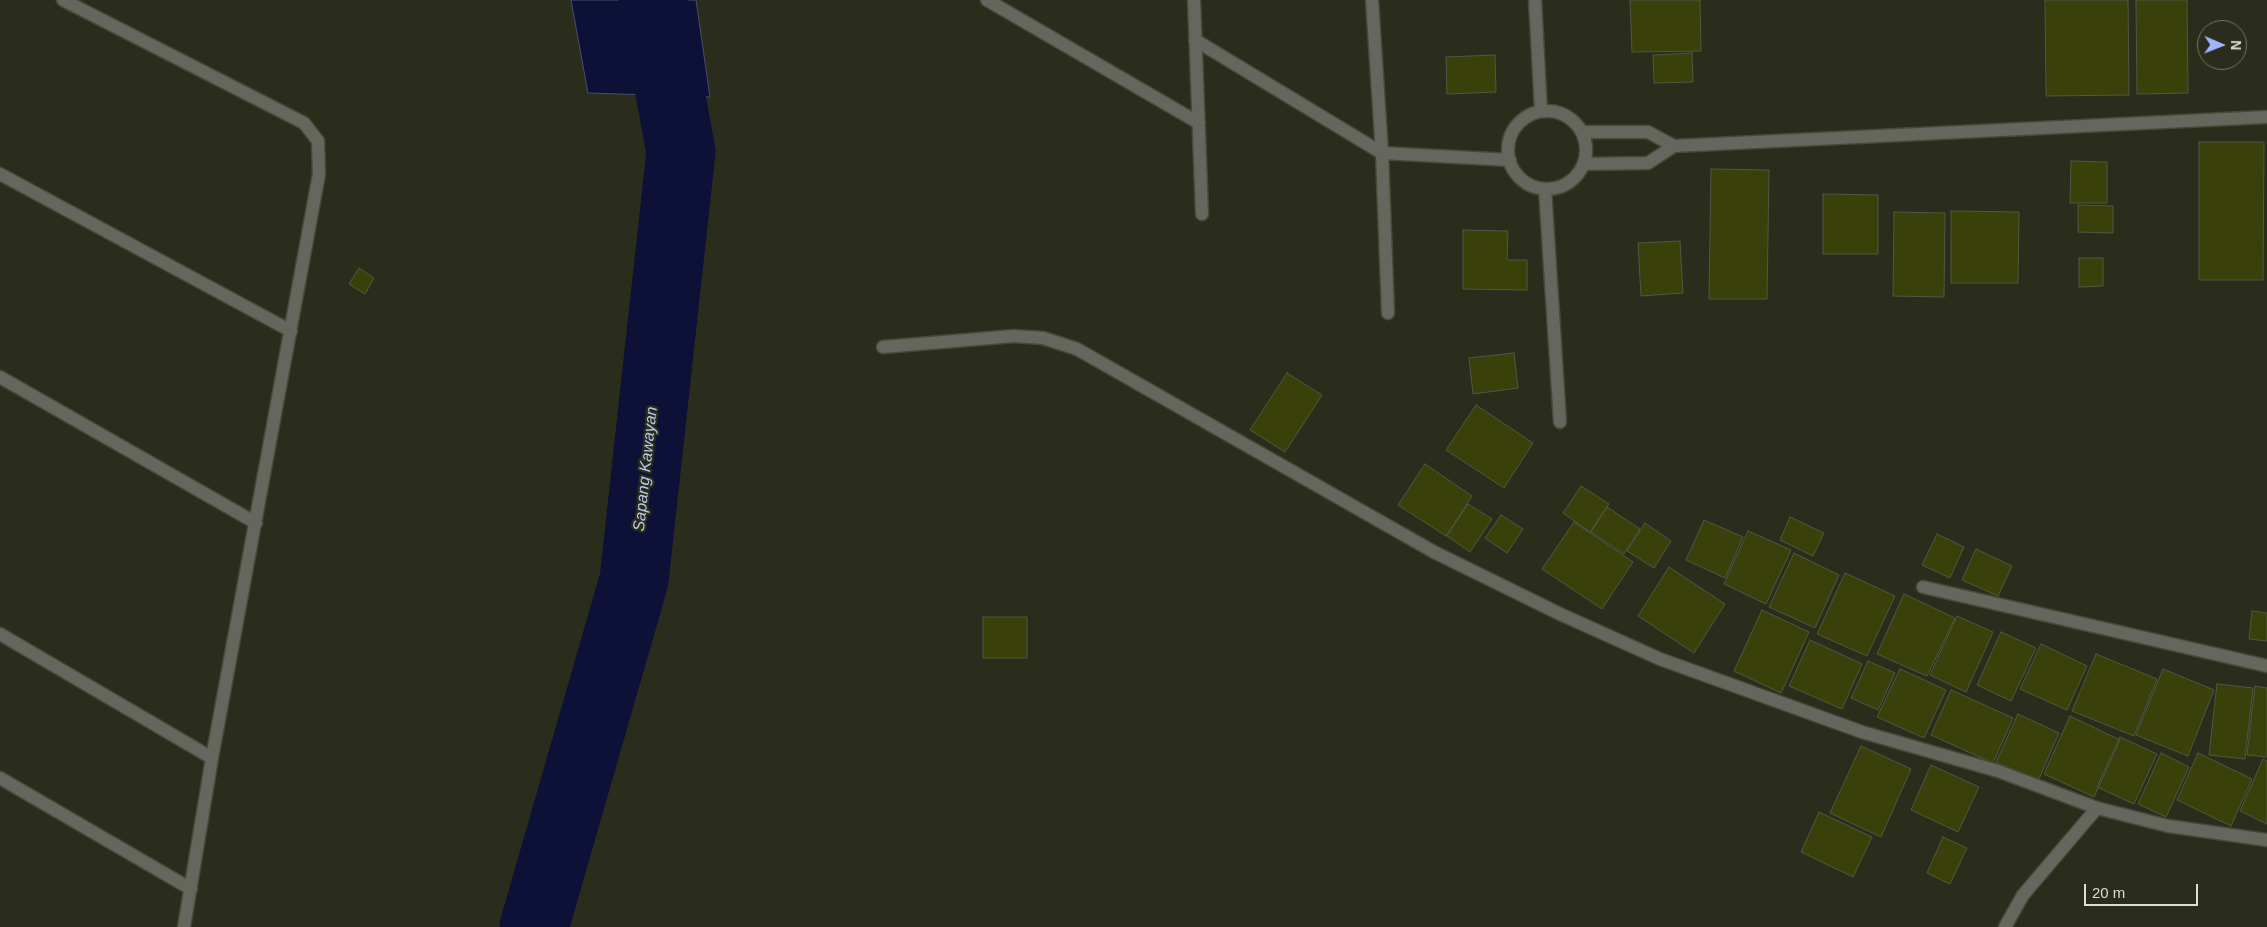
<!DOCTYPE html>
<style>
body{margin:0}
#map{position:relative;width:2267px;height:927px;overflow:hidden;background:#2a2d1b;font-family:Arial,sans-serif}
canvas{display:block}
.north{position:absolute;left:2197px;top:20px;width:50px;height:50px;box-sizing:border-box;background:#2a2d1b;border:1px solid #717465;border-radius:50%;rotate:91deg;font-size:14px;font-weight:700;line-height:20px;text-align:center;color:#dcded3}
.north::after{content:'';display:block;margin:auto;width:18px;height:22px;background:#a2b2fd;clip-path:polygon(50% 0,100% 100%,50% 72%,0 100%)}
.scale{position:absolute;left:2084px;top:884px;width:114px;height:22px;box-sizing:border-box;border:2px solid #dcded3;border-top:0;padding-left:6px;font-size:15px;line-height:18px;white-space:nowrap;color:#dcded3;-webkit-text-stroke:4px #2a2d1b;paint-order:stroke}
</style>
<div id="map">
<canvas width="2267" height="927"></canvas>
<div class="north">N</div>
<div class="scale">20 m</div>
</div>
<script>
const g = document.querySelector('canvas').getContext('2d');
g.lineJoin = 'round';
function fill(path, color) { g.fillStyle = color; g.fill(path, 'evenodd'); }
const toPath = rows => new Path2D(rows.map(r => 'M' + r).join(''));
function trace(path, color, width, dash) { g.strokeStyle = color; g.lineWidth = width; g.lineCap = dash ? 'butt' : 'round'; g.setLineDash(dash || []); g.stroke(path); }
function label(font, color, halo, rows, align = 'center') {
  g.font = font + ' Arial,sans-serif'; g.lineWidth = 4.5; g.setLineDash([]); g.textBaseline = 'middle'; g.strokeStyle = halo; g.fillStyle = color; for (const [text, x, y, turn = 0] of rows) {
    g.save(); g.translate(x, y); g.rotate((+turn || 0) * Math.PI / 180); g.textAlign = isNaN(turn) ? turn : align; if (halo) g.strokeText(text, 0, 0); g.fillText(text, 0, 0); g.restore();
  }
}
const water = toPath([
 [571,0,696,0,710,97,588,93,571,0]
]);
const river = toPath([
 [534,927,634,580,681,152,653,0]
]);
const building = toPath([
 [1630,0,1700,0,1701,51,1632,52,1630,0],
 [2045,0,2128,0,2129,95,2046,96,2045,0],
 [2136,0,2187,0,2188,93,2137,94,2136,0],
 [1692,53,1693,82,1654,83,1653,55,1692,53],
 [1495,55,1496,92,1447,94,1446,57,1495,55],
 [2199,142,2264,142,2263,280,2199,280,2199,142],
 [2071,161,2107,162,2107,203,2070,203,2071,161],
 [1711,169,1769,170,1767,299,1709,299,1711,169],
 [1823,194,1878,195,1878,254,1823,254,1823,194],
 [2078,205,2113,206,2113,233,2078,232,2078,205],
 [1951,211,2019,212,2018,283,1951,283,1951,211],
 [1894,212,1945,213,1944,297,1893,296,1894,212],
 [1463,230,1508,231,1507,260,1527,260,1527,290,1463,289,1463,230],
 [1680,241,1683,293,1641,296,1638,243,1680,241],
 [2079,258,2103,258,2103,286,2079,287,2079,258],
 [359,268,374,278,365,294,349,284,359,268],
 [1514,353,1518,388,1473,394,1469,358,1514,353],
 [1287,373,1322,395,1285,452,1250,430,1287,373],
 [1476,405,1533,443,1504,488,1446,450,1476,405],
 [1425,464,1472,496,1446,536,1398,505,1425,464],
 [1581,486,1609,504,1590,532,1563,513,1581,486],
 [1468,504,1492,519,1470,552,1447,536,1468,504],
 [1607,507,1640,529,1624,554,1591,532,1607,507],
 [1501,515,1523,529,1507,553,1485,538,1501,515],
 [1790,517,1824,533,1813,556,1780,540,1790,517],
 [1704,520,1743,537,1725,578,1686,560,1704,520],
 [1574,522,1633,562,1602,609,1542,569,1574,522],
 [1645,523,1671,541,1654,568,1627,551,1645,523],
 [1748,531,1791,550,1766,604,1724,584,1748,531],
 [1937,534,1964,547,1950,578,1922,565,1937,534],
 [1976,549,2012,566,1998,596,1962,580,1976,549],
 [1794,553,1839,575,1815,628,1769,607,1794,553],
 [1669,567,1725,604,1694,653,1638,616,1669,567],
 [1845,573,1895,596,1867,656,1817,634,1845,573],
 [1904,594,1955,618,1927,676,1877,654,1904,594],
 [1762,610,1809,632,1781,693,1734,671,1762,610],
 [2252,611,2267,613,2267,641,2249,639,2252,611],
 [1957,616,1993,632,1966,692,1930,675,1957,616],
 [983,617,1027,617,1027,658,983,658,983,617],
 [2001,632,2036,648,2011,701,1977,685,2001,632],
 [1810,640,1862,664,1842,709,1789,686,1810,640],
 [2041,644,2087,666,2067,710,2020,689,2041,644],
 [2096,654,2157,679,2134,736,2072,711,2096,654],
 [1868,661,1895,673,1878,710,1851,698,1868,661],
 [1900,669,1946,690,1924,738,1877,717,1900,669],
 [2163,669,2214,690,2188,756,2136,735,2163,669],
 [2217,684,2253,688,2245,759,2209,755,2217,684],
 [2255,686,2267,688,2267,757,2247,755,2255,686],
 [1951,690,2013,718,1993,763,1931,735,1951,690],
 [2018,714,2059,733,2038,781,1996,762,2018,714],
 [2070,716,2120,740,2094,797,2044,774,2070,716],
 [2120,737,2157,754,2134,804,2097,787,2120,737],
 [1861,746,1911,769,1881,837,1830,813,1861,746],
 [2161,753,2189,767,2166,817,2138,804,2161,753],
 [2198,753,2252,779,2231,826,2177,800,2198,753],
 [2263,759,2267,761,2267,824,2240,811,2263,759],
 [1931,765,1979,787,1958,832,1911,810,1931,765],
 [1819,812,1872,837,1853,877,1801,852,1819,812],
 [1943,837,1967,848,1950,884,1927,873,1943,837]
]);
const service = toPath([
 [2005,927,2023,895,2097,808]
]);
const minor = toPath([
 [63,0,304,123,318,141,319,174,212,758,184,927],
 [987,0,1199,123],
 [1194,0,1202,214],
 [1372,0,1382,153,1388,313],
 [1535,0,1541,111],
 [1195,40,1382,153,1510,160],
 '1508 150a39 39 0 1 1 78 0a39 39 0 1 1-78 0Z',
 [1582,132,1648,132,1674,146,2267,117],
 [1584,164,1648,163,1674,146],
 [0,174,291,331],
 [1545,189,1560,422],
 [883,347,1014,336,1043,338,1077,349,1434,552,1560,614,1660,659,1862,732,1998,771,2097,808,2168,826,2267,840],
 [0,377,256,523],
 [1923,587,2267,666],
 [0,634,212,758],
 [0,778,191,889]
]);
const waterNames = [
 ["Sapang Kawayan",646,469,-84]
];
fill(water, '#0e1137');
trace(water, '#4c4e66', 1);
trace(river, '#0e1137', 69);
fill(building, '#394009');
trace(building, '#535743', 1);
trace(service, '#464938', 15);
trace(minor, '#464938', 15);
trace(service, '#65665d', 12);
trace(minor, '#65665d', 12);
label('italic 16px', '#bdc8f3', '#2a2d1b', waterNames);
</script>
